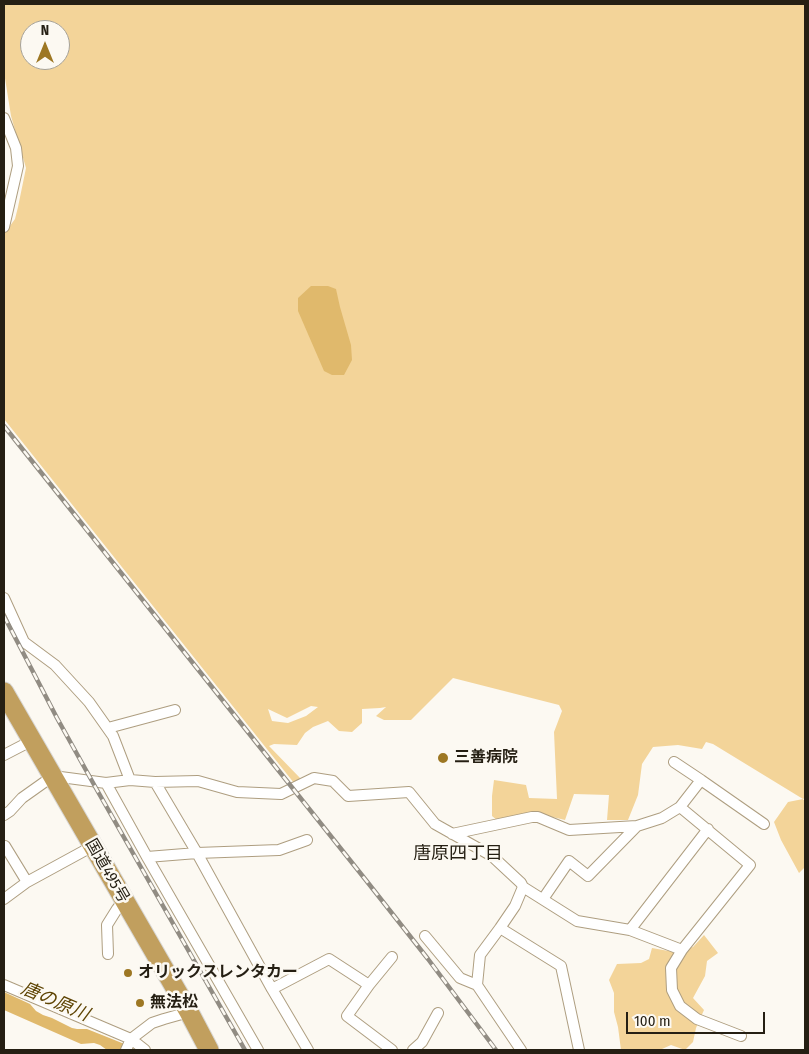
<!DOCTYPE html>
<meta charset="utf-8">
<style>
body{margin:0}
#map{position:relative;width:809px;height:1054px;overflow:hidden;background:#fcf9f2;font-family:"Fira Sans Condensed",sans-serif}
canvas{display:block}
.frame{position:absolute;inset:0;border:5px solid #251f13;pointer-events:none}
.north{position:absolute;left:20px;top:20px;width:50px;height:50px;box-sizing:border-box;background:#fcf9f2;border:1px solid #a6a299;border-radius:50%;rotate:0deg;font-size:14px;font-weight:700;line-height:20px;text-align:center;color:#251f13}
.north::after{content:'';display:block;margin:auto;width:18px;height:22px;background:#9d7723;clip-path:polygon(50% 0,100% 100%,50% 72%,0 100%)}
.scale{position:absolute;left:626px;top:1012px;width:139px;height:22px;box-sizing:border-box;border:2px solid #251f13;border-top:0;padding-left:6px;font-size:15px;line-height:18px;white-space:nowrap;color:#251f13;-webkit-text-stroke:4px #fcf9f2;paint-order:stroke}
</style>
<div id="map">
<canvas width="809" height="1054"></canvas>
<div class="frame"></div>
<div class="north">N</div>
<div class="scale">100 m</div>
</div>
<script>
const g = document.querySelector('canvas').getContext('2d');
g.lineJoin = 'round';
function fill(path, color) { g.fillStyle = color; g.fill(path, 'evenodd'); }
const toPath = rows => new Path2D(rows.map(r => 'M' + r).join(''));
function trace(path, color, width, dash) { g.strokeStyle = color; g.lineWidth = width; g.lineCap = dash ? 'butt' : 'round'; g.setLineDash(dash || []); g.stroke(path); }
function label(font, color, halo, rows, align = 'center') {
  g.font = font + ' "Fira Sans Condensed","Noto Sans JP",sans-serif'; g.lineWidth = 5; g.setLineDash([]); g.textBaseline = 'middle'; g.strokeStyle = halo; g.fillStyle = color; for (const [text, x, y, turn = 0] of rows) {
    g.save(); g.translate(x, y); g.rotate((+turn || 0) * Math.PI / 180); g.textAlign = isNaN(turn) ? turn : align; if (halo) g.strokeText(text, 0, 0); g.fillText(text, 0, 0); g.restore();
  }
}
const green = toPath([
 [4,4,805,4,805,796,803,800,805,800,805,867,799,873,781,840,774,822,788,802,803,799,713,744,706,742,702,749,678,745,653,747,642,764,638,795,628,820,607,820,609,795,574,794,565,820,532,812,498,821,492,816,492,796,494,780,526,785,529,798,557,799,554,732,562,711,559,705,453,678,411,720,384,720,376,716,386,707,380,708,362,709,362,723,352,732,339,731,328,721,313,727,305,733,297,745,274,744,269,746,301,779,294,783,4,419,4,234,15,219,18,207,26,168,11,116,4,72],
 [30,30,60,30,60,60,30,60],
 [311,706,318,707,306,716,288,723,272,721,268,709,287,718],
 [704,935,718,953,707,961,705,976,693,998,704,1010,696,1028,693,1042,685,1050,671,1045,662,1049,621,1050,618,1027,614,1012,614,993,609,980,617,964,641,963,649,959,652,948,674,952,693,947]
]);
const water = toPath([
 [311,286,328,286,336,289,340,307,351,345,352,360,344,375,332,375,324,371,298,311,298,298],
 [4,992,30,1004,36,1011,43,1015,52,1018,72,1028,77,1029,87,1029,122,1043,133,1046,133,1050,107,1050,100,1045,94,1043,81,1044,4,1010]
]);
const street = toPath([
 [4,118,16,148,18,166,4,227],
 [4,598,24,642,55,665,89,702,113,736,130,780],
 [108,728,175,710],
 [4,755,31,741],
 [674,762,701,780],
 [155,782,197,853,272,989,308,1050],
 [106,783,147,857,258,1050],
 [680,807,701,780,764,824],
 [4,815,10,811,22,798,53,776,106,783,130,780,155,782,198,781,237,792,281,794,314,778,333,781,348,796,409,792,435,824,492,856,521,883,523,887,577,921,630,930,682,950],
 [452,834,532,817,538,817,569,830,637,826],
 [4,847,5,846,27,882],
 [147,857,197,853,279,850,307,840],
 [4,899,27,882,93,846],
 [543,899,569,861,588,876,637,826,662,818,680,807,750,865,682,950,671,968,672,990,680,1006,697,1019,741,1036],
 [500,928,561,966,579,1050],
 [630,930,708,829],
 [425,936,460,978,477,985],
 [108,954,107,925,117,909,124,900],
 [4,985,131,1039,145,1050],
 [369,985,392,957],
 [272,989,329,959,369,985,347,1016,392,1050],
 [126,1050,131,1039,152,1023,164,1019,189,1012],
 [413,1050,422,1042,438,1013],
 [521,1050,477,985,480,955,500,928,515,906,523,887]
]);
const highway = toPath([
 [4,692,189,1012,209,1050]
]);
const rail = toPath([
 [4,426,365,879,428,959,496,1050],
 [4,616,57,718,97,790,245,1050]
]);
const markers = [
 [443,758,6,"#9d7723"],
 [128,973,5,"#9d7723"],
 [140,1003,5,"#9d7723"]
];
const poiNames = [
 ["三善病院",454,758],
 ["オリックスレンタカー",138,973],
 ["無法松",150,1003]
];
const streetNames = [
 ["国道495号",107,871,60]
];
const neighbourhoodNames = [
 ["唐原四丁目",458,854]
];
const waterNames = [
 ["唐の原川",55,1002,23]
];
fill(green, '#f3d499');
fill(water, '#e0b96c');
trace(street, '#ae9e80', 12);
trace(highway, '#d8d7d5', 21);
trace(street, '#fff', 10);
trace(highway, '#c19f5e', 19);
trace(rail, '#918c83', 4.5);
trace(rail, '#fcf9f2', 2.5, [8]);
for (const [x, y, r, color] of markers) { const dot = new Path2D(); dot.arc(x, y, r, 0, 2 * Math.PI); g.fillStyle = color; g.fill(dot); trace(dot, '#fcf9f2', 2); }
label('bold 16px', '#251f13', '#fcf9f2', poiNames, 'left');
label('16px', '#251f13', '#fcf9f2', streetNames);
label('18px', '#251f13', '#fcf9f2', neighbourhoodNames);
label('italic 18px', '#5e4403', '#fcf9f2', waterNames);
</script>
